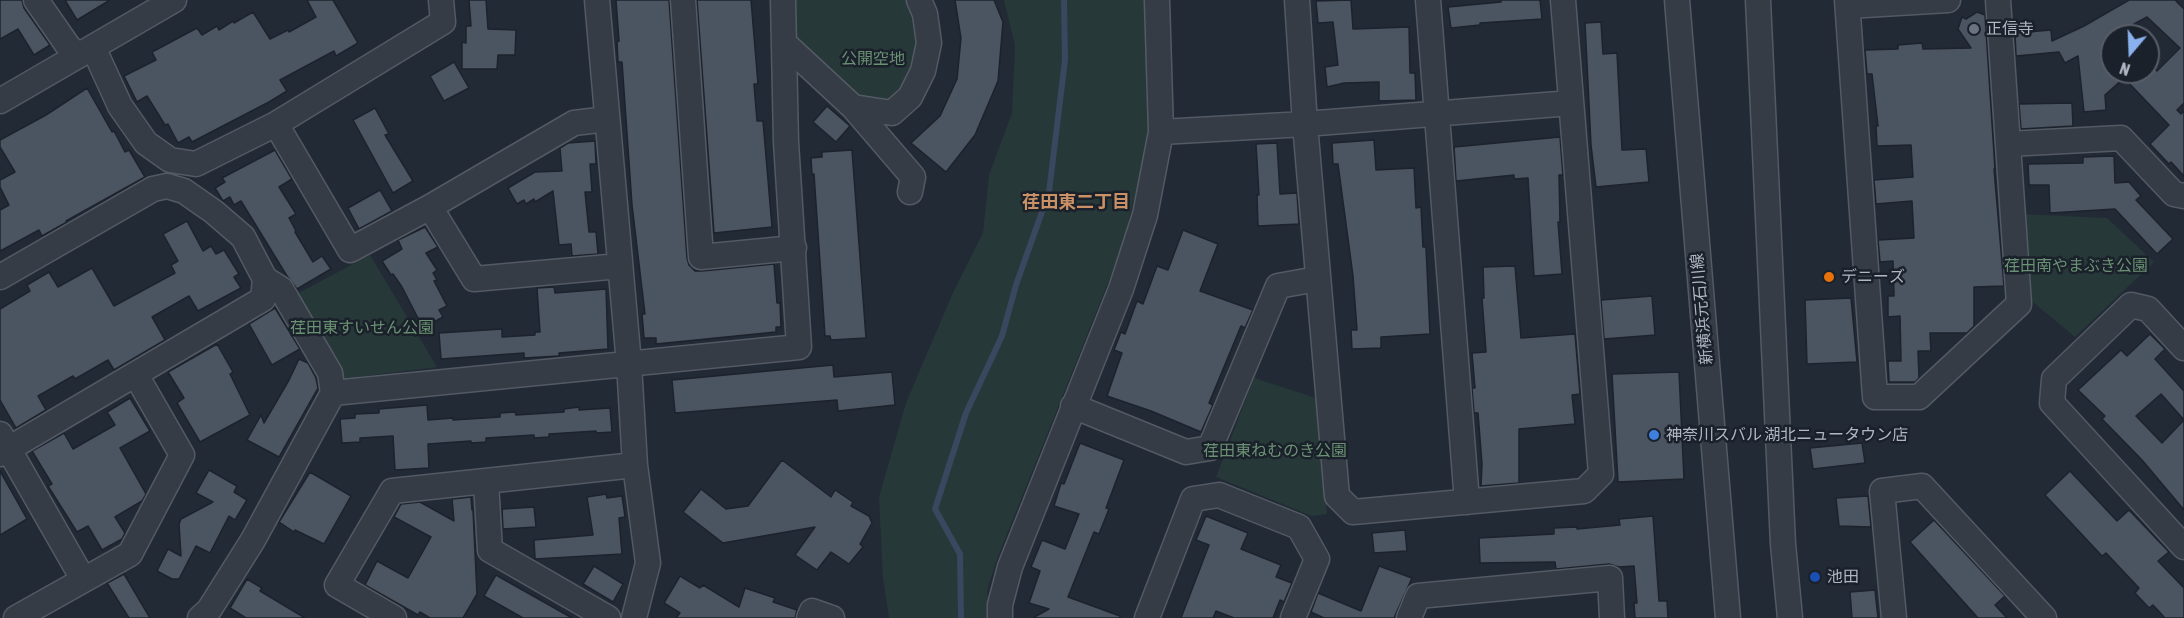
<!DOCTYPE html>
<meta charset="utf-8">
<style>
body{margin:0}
#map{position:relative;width:2184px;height:618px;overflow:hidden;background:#222a36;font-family:"Asap Condensed",sans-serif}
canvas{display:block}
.north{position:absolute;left:2100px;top:24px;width:60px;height:60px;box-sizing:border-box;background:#1b212b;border:2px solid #575d68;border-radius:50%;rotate:199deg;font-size:16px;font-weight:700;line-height:24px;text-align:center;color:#b0b7c3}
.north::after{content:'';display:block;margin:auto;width:21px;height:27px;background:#8ab0ed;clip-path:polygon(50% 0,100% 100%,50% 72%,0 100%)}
</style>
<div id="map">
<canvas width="2184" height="618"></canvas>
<div class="north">N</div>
</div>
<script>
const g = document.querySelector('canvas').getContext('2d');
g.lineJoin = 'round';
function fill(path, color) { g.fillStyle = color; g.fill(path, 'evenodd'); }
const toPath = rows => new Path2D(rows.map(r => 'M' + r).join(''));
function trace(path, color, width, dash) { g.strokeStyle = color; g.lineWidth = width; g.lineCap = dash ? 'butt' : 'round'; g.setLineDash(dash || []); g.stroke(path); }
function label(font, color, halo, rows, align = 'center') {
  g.font = font + ' "Asap Condensed","Noto Sans JP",sans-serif'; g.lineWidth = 5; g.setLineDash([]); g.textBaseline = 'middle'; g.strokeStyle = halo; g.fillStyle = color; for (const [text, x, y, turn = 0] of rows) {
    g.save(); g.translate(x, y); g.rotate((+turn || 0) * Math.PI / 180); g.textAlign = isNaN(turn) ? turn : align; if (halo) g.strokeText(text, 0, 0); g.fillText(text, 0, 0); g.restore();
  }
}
const green = toPath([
 [789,0,929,0,931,3,898,119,863,134,792,63],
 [1004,0,1145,0,1147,115,1150,139,1120,253,997,559,987,590,990,618,889,618,883,577,879,497,906,403,952,295,983,233,989,175,1012,113,1015,46],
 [2021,214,2107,218,2154,262,2075,337,2028,298],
 [370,255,437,367,341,379,293,296],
 [1254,378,1316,398,1327,514,1312,516,1216,477]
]);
const stream = toPath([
 [961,618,960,554,935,509,966,413,1002,336,1016,285,1049,192,1065,60,1064,0]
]);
const building = toPath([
 [0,0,22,0,24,8,50,45,34,55,18,29,0,39,0,0],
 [65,0,110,0,77,20,65,0],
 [307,0,333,0,358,43,336,56,334,51,280,80,287,91,269,102,192,142,189,137,178,143,168,124,165,125,147,96,137,102,124,76,156,60,152,52,197,28,202,35,217,26,219,30,233,21,234,23,253,12,270,39,288,30,289,32,316,17,307,0],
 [469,0,486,0,488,29,516,30,515,55,498,55,497,69,462,69,462,42,466,43,466,26,471,26,469,0],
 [616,0,669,0,687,258,689,265,695,271,702,271,774,264,777,303,780,303,781,327,776,327,776,332,656,344,656,338,644,338,642,314,645,314,632,205,622,62,618,62,617,42,619,41,616,0],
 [697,0,751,0,758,84,754,84,757,121,763,121,772,227,714,233,697,0],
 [955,0,994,0,1003,22,998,81,975,135,946,172,911,143,940,116,957,79,961,38,955,0],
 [1351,0,1353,29,1409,27,1410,73,1415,73,1416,100,1379,101,1379,82,1344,83,1327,87,1325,67,1338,65,1333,22,1318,23,1316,1,1351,0],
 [1501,0,1540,0,1542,19,1480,23,1480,25,1451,28,1448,7,1501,2,1501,0],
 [2129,0,2177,0,2176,1,2184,9,2184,103,2177,110,2181,114,2184,111,2184,176,2171,162,2169,164,2150,144,2169,125,2124,78,2105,95,2106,110,2084,112,2078,56,2065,63,2059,52,2016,56,2015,33,2051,30,2052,41,2084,26,2129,0],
 [2147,17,2180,48,2157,71,2152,65,2148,72,2112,72,2112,36,2147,17],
 [1977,12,1985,15,1995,169,1994,169,2004,286,1974,287,1974,326,1967,333,1930,333,1931,351,1918,351,1919,378,1915,382,1889,382,1888,361,1901,361,1900,316,1888,317,1888,296,1894,296,1893,261,1880,262,1878,240,1914,238,1912,201,1876,204,1874,180,1913,177,1911,145,1877,146,1876,126,1878,126,1872,74,1867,74,1865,50,1898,49,1898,45,1922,43,1923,49,1971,48,1958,29,1962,17,1966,19,1977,12],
 [1601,22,1603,54,1617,53,1622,150,1646,149,1649,182,1596,187,1591,145,1585,23,1601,22],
 [454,62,469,88,444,101,430,76,454,62],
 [87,88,112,132,114,131,125,152,129,150,145,177,66,221,67,222,42,236,39,230,0,251,0,210,9,205,0,187,0,180,15,172,0,147,0,140,46,115,87,88],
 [2072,103,2073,126,2021,129,2019,104,2072,103],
 [827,106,850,126,836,142,813,122,827,106],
 [375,108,389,134,385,135,413,181,393,193,353,120,375,108],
 [1560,137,1563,175,1559,175,1560,222,1558,222,1562,274,1534,276,1528,178,1514,179,1514,175,1456,181,1454,147,1560,137],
 [1374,140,1376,170,1414,168,1416,208,1421,207,1423,247,1426,247,1430,334,1381,337,1381,348,1352,349,1351,330,1357,330,1353,276,1338,164,1333,164,1332,143,1374,140],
 [595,141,596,164,590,164,592,192,585,192,589,232,596,232,598,254,572,256,571,244,559,245,553,191,535,202,534,199,526,204,524,200,517,204,508,188,535,172,562,171,560,148,568,143,595,141],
 [1277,143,1280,194,1297,193,1299,224,1258,226,1257,195,1259,195,1256,144,1277,143],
 [275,150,292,179,279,187,296,214,289,218,296,231,295,232,313,262,322,256,331,269,297,289,287,276,241,201,234,205,230,197,223,201,215,188,225,182,222,178,275,150],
 [852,150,866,338,831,340,830,336,825,336,814,174,812,175,811,158,822,157,822,152,852,150],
 [2114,156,2115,183,2129,182,2141,196,2136,200,2173,239,2157,254,2115,209,2050,213,2049,185,2029,185,2028,164,2083,163,2083,157,2114,156],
 [380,190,392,211,359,229,348,208,380,190],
 [187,221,203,251,211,246,216,254,224,250,239,274,234,277,241,288,198,311,189,296,152,317,165,340,114,370,108,360,75,379,73,376,38,396,46,410,16,428,0,400,0,309,30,291,27,285,49,272,58,287,92,268,114,306,175,273,171,265,178,261,163,234,187,221],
 [425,227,438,247,426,253,437,270,433,273,437,280,434,281,447,306,439,310,443,317,423,328,402,287,393,274,391,275,382,261,402,249,398,240,425,227],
 [1183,230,1218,244,1200,291,1253,310,1245,328,1241,326,1209,403,1213,405,1201,432,1151,411,1107,396,1122,353,1114,350,1121,332,1125,334,1137,301,1143,304,1157,266,1168,270,1183,230],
 [1515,266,1521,338,1575,334,1580,394,1572,395,1575,424,1519,429,1519,483,1481,486,1482,464,1478,413,1474,413,1472,388,1475,388,1472,353,1486,352,1482,298,1484,298,1483,267,1515,266],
 [554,287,555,293,606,289,608,349,559,353,559,356,524,358,524,353,441,359,439,333,502,329,502,337,535,335,535,332,540,332,537,288,554,287],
 [1652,296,1655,335,1604,339,1601,300,1652,296],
 [1851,298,1857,362,1807,364,1805,300,1851,298],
 [275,308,300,349,272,365,249,324,275,308],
 [2150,334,2165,349,2155,359,2184,391,2184,420,2161,394,2136,416,2162,443,2184,420,2184,510,2142,460,2102,419,2105,416,2078,390,2121,350,2127,356,2150,334],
 [217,344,233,372,230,374,250,415,200,442,177,403,184,398,168,372,217,344],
 [299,359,308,363,316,378,318,388,279,457,247,440,261,415,264,423,289,380,299,359],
 [833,365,834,377,892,372,895,405,838,411,837,400,675,413,672,380,833,365],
 [1679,372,1684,479,1618,482,1612,374,1679,372],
 [130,398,150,431,120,448,146,494,142,501,115,517,125,533,122,539,102,550,88,526,77,532,48,486,52,484,32,451,64,433,73,449,115,425,107,412,130,398],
 [427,405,428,420,453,418,453,420,500,417,500,413,515,412,516,415,564,412,564,409,579,407,579,410,610,408,612,432,596,433,596,431,549,434,549,437,534,438,534,435,486,438,486,442,471,443,471,441,428,444,429,468,395,470,393,436,360,438,360,442,342,443,340,419,355,418,355,414,379,413,379,409,427,405],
 [1080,443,1124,460,1106,508,1109,509,1099,534,1094,532,1068,597,1120,616,1120,618,1033,618,1049,609,1029,603,1040,571,1031,567,1042,540,1065,549,1079,514,1054,506,1061,483,1064,484,1080,443],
 [1862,443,1865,463,1813,469,1810,448,1862,443],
 [782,460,831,497,835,490,853,502,851,506,869,516,872,523,860,544,863,547,849,564,831,552,817,570,795,555,815,527,723,543,683,512,701,489,726,509,748,506,782,460],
 [209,470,237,486,234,492,247,500,235,520,229,516,210,553,196,546,179,579,172,579,157,571,168,549,181,556,179,524,181,519,213,502,196,493,209,470],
 [0,471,27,519,0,535,0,471],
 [2070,471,2117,521,2129,510,2169,552,2158,561,2184,588,2184,618,2165,618,2153,605,2149,608,2135,593,2139,588,2106,553,2102,556,2045,495,2070,471],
 [310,472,351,496,324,544,295,530,294,532,279,522,310,472],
 [606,494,607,498,622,496,625,517,619,518,622,554,535,559,534,540,593,535,587,497,606,494],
 [1868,496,1871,527,1839,526,1836,498,1868,496],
 [471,497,472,510,473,510,477,594,463,618,430,618,420,612,418,615,365,585,377,561,408,578,431,537,394,517,401,504,420,502,454,521,452,499,471,497],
 [534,507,536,527,503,529,502,509,534,507],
 [1206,516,1248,533,1241,549,1281,565,1276,577,1292,583,1284,602,1280,600,1273,618,1234,618,1216,611,1213,618,1181,618,1209,545,1196,540,1206,516],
 [1653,516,1659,601,1667,601,1668,618,1635,618,1634,603,1637,603,1634,566,1619,567,1609,564,1556,569,1555,562,1480,563,1479,538,1554,534,1554,528,1577,527,1577,529,1620,525,1619,519,1653,516],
 [1934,520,2005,596,1995,605,2007,618,1978,618,1910,542,1934,520],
 [1405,530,1407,551,1374,553,1372,533,1405,530],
 [594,566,623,584,613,602,583,584,594,566],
 [1379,566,1412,578,1394,618,1324,618,1311,612,1318,593,1361,611,1379,566],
 [124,574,150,618,129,618,107,583,124,574],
 [496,575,503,579,572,618,523,618,484,596,496,575],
 [680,576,700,588,703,585,739,607,745,588,775,598,773,602,797,610,795,618,676,618,680,613,664,603,680,576],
 [247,579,262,588,260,591,305,618,246,618,230,608,247,579],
 [1875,590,1878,618,1852,618,1850,592,1875,590]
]);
const minor = toPath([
 [36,0,68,46,78,56],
 [597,0,629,364,635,465,648,563,634,618],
 [683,0,701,257,794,248],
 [1297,0,1305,124,1337,496,1353,512,1584,491,1601,474,1563,0],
 [1428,0,1467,502],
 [1677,0,1728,618],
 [1758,0,1783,544,1790,618],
 [1847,0,1875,397,1919,397,2019,304,1998,0],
 [1848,6,1948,0],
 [784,43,853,107,913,177,910,192],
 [93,47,120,106,146,143,170,160,196,164,276,124,443,22,441,0],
 [0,101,174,0],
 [853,107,892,113,910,97,923,71,929,43,925,14,919,0],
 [276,124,350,250,430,207,574,123,607,119],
 [1161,132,1305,124,1571,103],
 [2008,144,2121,138,2174,194,2184,196],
 [430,207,474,279,620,266],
 [0,277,153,189,167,186,184,191,214,212,243,237,265,279,263,299,0,454],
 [265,279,281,289,330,373,333,393],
 [2184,348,2148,309,2131,305,2054,379,2052,403,2184,547],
 [1073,406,1186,452,1210,448,1278,286,1317,279],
 [0,434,83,579],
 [486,482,490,550,608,618],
 [16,618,130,554,182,455,136,375],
 [200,618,209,610,253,540,333,393,799,347,786,142,783,0],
 [394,618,337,585,392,491,635,465],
 [809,618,812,611,832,618],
 [1000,618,1000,605,1010,567,1121,289,1145,215,1161,132,1157,0],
 [1147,618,1193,499,1219,495,1299,527,1317,559,1293,618],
 [1409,618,1418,596,1610,578,1612,618],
 [1894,618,1882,491,1922,486,2044,618]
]);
const markers = [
 [1974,29,6,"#6b7280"],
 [1829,277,6,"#e8710a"],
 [1654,435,6,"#3f7fe0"],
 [1815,577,6,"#1a4fb4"]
];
const poiNames = [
 ["正信寺",1986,29],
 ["デニーズ",1841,277],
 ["神奈川スバル 湖北ニュータウン店",1666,435],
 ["池田",1827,577]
];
const parkNames = [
 ["公開空地",873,59],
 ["荏田南やまぶき公園",2076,266],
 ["荏田東すいせん公園",362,328],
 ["荏田東ねむのき公園",1275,451]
];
const streetNames = [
 ["新横浜元石川線",1702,309,-95]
];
const neighbourhoodNames = [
 ["荏田東二丁目",1076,202]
];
fill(green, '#273839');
trace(stream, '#39485e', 6);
fill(building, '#4b5461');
trace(building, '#1d232d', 1.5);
trace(minor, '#535a64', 27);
trace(minor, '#353c46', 24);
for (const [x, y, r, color] of markers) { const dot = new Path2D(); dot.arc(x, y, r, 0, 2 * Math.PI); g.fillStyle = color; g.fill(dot); trace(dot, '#1b212b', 2); }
label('16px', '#b0b7c3', '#1b212b', poiNames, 'left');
label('16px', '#6a9173', '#1b212b', parkNames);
label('16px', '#b0b7c3', '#1b212b', streetNames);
label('bold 18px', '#c99165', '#1b212b', neighbourhoodNames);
</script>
